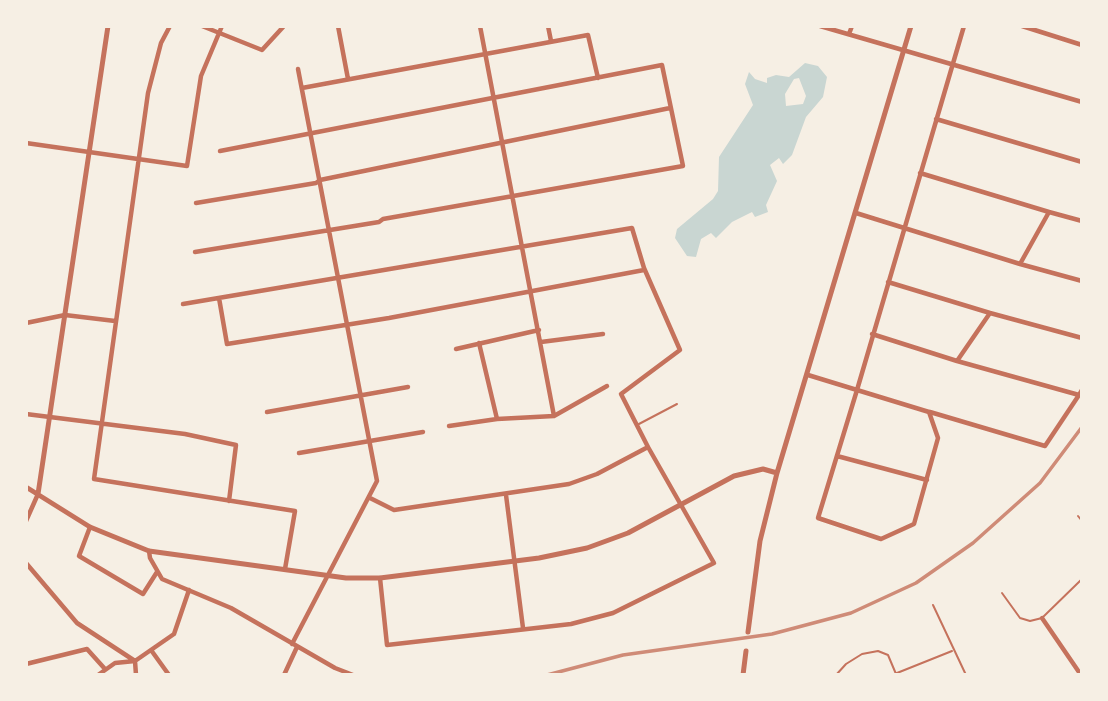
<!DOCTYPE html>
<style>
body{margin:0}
#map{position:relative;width:1108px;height:701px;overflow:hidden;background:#f6efe4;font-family:"Roboto Condensed",sans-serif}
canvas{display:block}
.frame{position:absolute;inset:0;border:28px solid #f6efe4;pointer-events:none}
</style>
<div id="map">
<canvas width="1108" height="701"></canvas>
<div class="frame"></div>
</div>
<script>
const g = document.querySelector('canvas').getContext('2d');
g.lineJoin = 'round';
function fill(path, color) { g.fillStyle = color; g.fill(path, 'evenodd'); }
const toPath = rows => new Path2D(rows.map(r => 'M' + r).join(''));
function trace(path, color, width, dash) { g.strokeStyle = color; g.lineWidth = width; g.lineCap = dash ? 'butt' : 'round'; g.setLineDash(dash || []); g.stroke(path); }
const water = toPath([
 [805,63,818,66,827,77,823,97,806,117,792,155,783,164,779,158,770,165,777,181,766,205,768,212,755,217,752,212,732,222,716,238,711,233,701,239,696,257,687,256,675,238,677,229,713,199,718,191,719,157,753,105,745,84,749,72,755,79,767,83,767,78,776,75,789,77],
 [799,78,806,96,803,104,786,106,785,94,794,79]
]);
const service = toPath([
 [637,425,677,404],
 [1078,516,1082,521],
 [1002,593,1020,618,1030,621,1042,618,1082,579],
 [933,605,966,675],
 [836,675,846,664,862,654,878,651,888,655,896,674],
 [892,675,952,651]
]);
const minor = toPath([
 [170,26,161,43,148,93,94,479,295,511,285,569],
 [202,26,262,50,284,26],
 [338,26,348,79],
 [480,26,554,416,607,386],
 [548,26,551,41],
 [820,26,1082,102],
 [1022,26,1082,45],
 [849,34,852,26],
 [302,88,588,35,598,78],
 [936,119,1082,162],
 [26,143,187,166,201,76,222,26],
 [196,203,316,183,320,180,670,108],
 [1049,212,1082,221],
 [856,213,1020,264,1049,212,920,173],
 [195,252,379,222,383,219,683,166,662,65,220,151],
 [1020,264,1082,281],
 [219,298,227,344,389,318,644,270],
 [183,304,632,228,644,268,680,350,621,394,648,447],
 [990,313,1082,338],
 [26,323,65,315,115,321],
 [872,334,957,361,990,313,888,282],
 [541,342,603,334],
 [479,343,497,419],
 [456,349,539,330],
 [957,361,1079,395,1082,390],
 [808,375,857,390,964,26],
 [857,390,929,412,938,438,914,524,881,539,818,518,857,390],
 [267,412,408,387],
 [930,412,1045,446,1079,395],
 [26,414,185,434,236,445,229,501],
 [449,426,497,419,554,416],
 [299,453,423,432],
 [837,456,927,480],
 [506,495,523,628],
 [370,498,394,510,569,484,597,474,648,447,714,563,613,613,571,624,387,645,380,578],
 [26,521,38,494],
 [90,527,79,556,143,594,157,572],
 [149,551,150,558,162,579,231,608,335,668,353,675],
 [26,563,77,623,135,661,136,675],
 [1042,618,1081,675],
 [292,644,377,481,298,69],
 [151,650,169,675],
 [26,664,87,649,105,669],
 [98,675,115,663,135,661,174,634,189,590],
 [284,675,297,647]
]);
const tertiary = toPath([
 [26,487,90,527,149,551,346,578,380,578,539,558,587,548,628,533,734,476,763,469,777,473],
 [38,494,108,26],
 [748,632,760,541,777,473,911,26],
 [743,675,746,651]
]);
const rail = toPath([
 [547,675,623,655,772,634,851,613,916,583,973,543,1040,483,1082,427]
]);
fill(water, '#c9d6d2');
trace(service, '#c5725c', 2);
trace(minor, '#c5725c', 4.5);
trace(tertiary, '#c5725c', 5);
trace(rail, '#cf8b77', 3.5);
</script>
